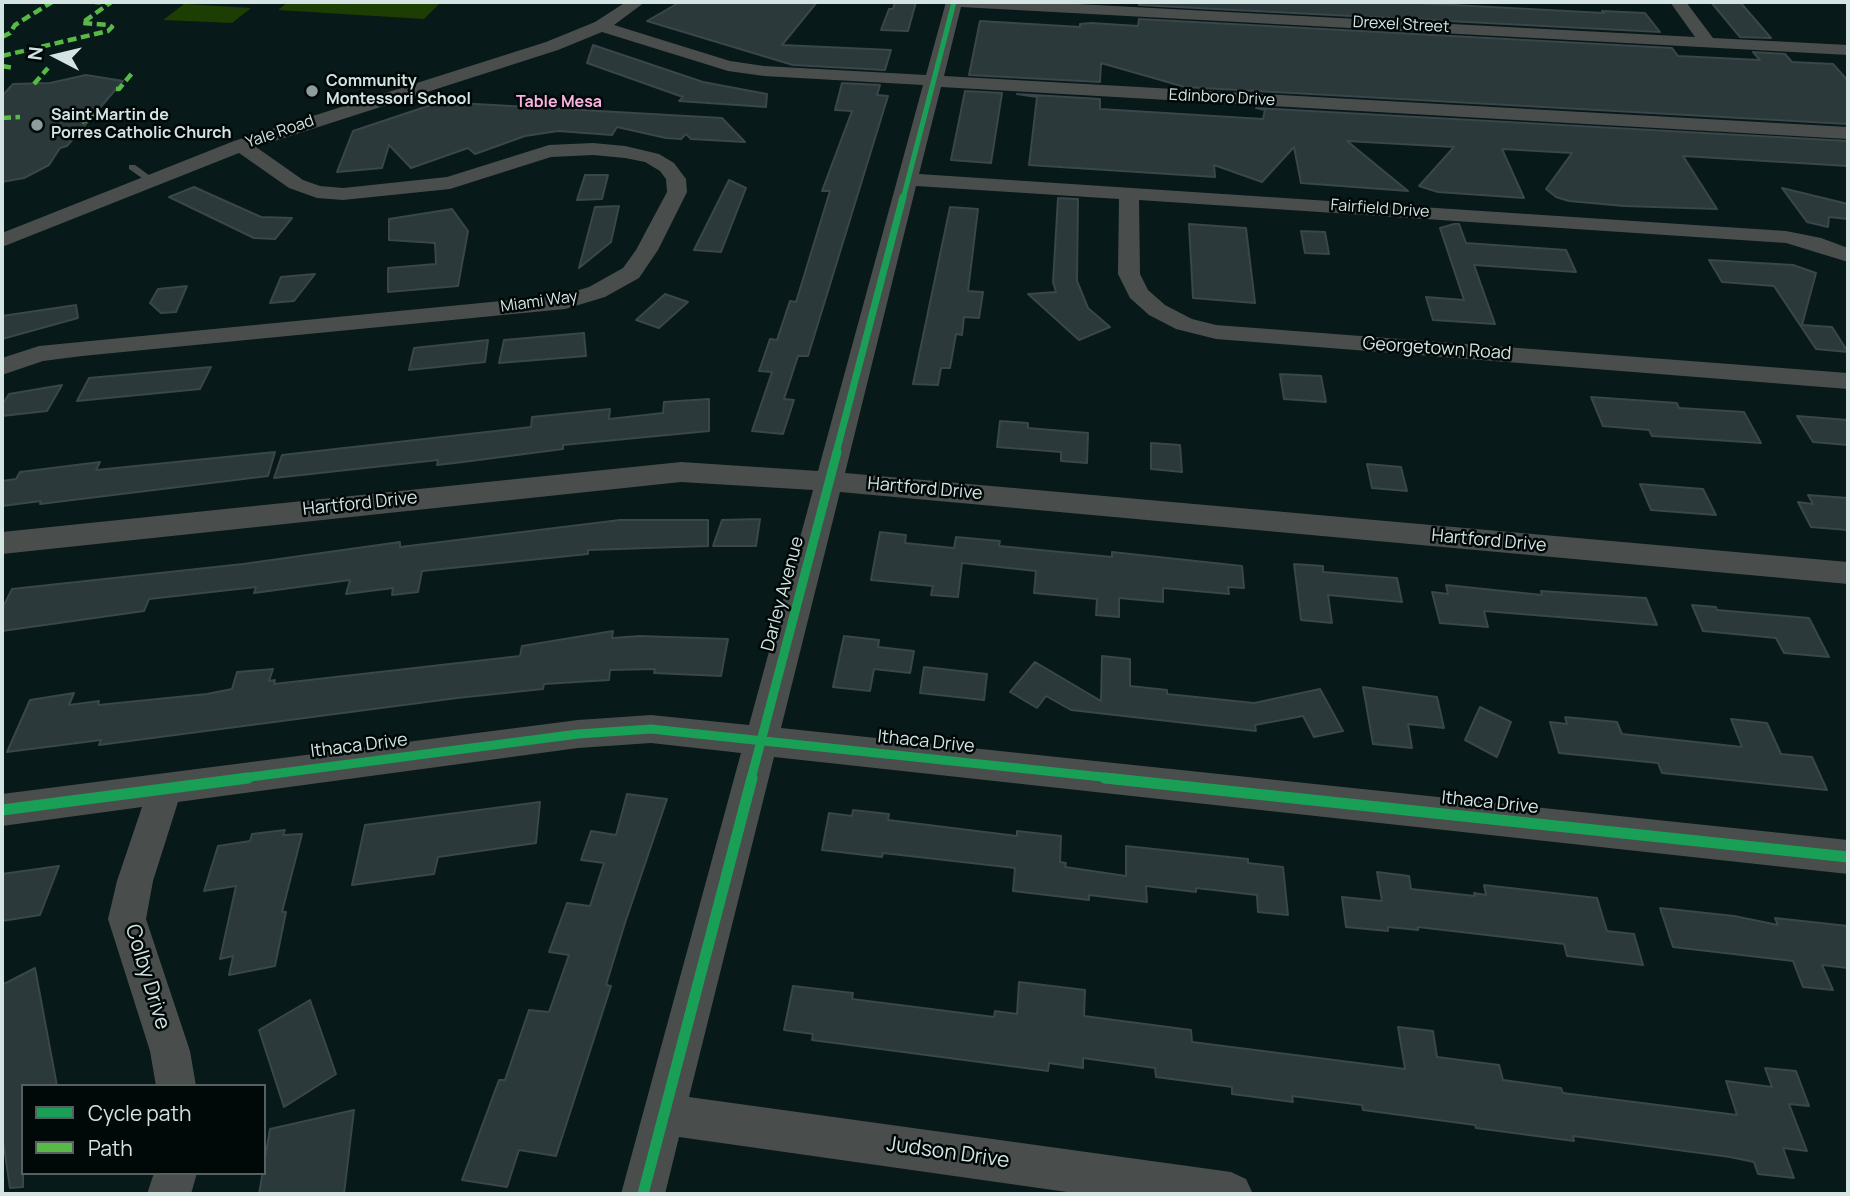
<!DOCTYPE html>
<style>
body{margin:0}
#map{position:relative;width:1850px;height:1196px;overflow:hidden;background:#081919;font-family:Manrope,sans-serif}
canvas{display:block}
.frame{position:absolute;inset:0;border:4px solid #d3e4e3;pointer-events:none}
.legend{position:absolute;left:21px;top:1084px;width:245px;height:91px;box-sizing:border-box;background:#010808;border:2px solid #556060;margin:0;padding:9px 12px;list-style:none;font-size:21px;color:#d3e4e3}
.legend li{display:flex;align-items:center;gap:14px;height:35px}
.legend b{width:35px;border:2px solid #556060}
.north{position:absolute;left:21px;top:21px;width:70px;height:70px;-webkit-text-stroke:5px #010808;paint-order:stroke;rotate:277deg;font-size:19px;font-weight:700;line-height:28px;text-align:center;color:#d3e4e3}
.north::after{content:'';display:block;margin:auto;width:24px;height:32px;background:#d3e4e3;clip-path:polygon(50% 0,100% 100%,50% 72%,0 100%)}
</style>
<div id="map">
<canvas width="1850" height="1196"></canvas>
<div class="frame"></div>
<ul class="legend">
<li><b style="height:9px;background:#1a9f57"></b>Cycle path</li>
<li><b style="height:9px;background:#58b947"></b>Path</li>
</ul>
<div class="north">N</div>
</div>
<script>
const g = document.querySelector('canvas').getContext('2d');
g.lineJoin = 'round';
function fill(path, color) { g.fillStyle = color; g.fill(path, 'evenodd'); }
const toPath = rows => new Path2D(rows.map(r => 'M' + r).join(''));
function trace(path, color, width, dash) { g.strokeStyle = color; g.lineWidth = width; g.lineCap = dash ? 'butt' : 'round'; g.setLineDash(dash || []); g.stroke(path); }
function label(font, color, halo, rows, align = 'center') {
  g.font = font + ' Manrope,sans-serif'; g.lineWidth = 5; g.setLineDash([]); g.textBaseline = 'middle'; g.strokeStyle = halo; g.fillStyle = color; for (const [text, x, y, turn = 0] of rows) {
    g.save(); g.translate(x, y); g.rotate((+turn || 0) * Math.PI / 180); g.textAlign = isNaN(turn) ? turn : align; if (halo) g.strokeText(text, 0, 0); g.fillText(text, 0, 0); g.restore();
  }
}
const green = toPath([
 [288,2,441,2,424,19,278,10],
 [184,4,251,8,232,23,163,20]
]);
const building = toPath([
 [680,2,817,2,782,45,891,50,885,70,793,65,647,21,680,2],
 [895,2,916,2,908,31,881,30,889,9,893,9,895,2],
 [1139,2,1397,2,1604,13,1602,11,1645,13,1660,32,1139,5,1139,2],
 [1711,2,1740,2,1771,38,1740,37,1711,2],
 [1139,19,1672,48,1678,56,1760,60,1753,52,1785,54,1792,62,1833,64,1848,81,1848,124,1185,87,1101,63,1100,82,969,75,980,21,1080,27,1080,24,1091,23,1138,26,1139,19],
 [593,45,703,82,767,94,766,107,679,101,683,97,587,63,593,45],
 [86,75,123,81,67,146,60,148,49,165,24,178,2,182,2,96,13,84,50,83,86,75],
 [842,83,880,85,877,95,888,96,808,356,798,356,797,359,784,399,794,400,783,434,752,431,772,372,759,371,770,339,777,340,790,301,796,302,830,191,822,191,852,111,835,110,842,83],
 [965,91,1002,93,991,163,951,160,965,91],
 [1017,94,1100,99,1100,109,1263,119,1265,110,1256,108,1848,141,1848,166,1683,156,1717,209,1624,206,1569,201,1556,197,1546,189,1572,153,1502,149,1524,198,1438,192,1419,186,1454,147,1347,141,1408,191,1301,183,1294,147,1262,182,1214,165,1215,177,1029,165,1037,97,1017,94],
 [440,102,722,118,745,142,691,139,686,134,681,139,666,138,617,127,612,135,558,131,525,136,475,154,468,148,411,168,389,145,382,168,337,172,353,131,440,102],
 [585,175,608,175,602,199,577,200,585,175],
 [729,180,746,188,721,252,694,250,729,180],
 [194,187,261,217,292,218,275,239,254,238,169,197,194,187],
 [1782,188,1848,204,1848,219,1829,217,1828,227,1807,222,1782,188],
 [1058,198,1078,199,1077,281,1088,308,1110,327,1079,340,1028,294,1056,292,1053,282,1058,198],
 [619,206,611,242,579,268,595,207,619,206],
 [950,207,978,209,968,291,983,292,979,318,964,317,962,335,956,334,950,368,941,368,938,385,913,384,950,207],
 [452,209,468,231,458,286,388,292,388,268,436,264,435,243,389,240,389,219,452,209],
 [1189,224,1246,228,1255,303,1193,298,1189,224],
 [1454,224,1459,224,1466,243,1566,250,1576,272,1474,265,1495,324,1433,320,1426,297,1464,300,1440,228,1454,224],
 [1301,231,1325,232,1329,254,1305,253,1301,231],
 [1709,260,1793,265,1816,273,1802,325,1832,327,1848,352,1816,349,1774,286,1722,282,1709,260],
 [315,274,294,301,270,303,281,277,315,274],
 [187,286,176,312,161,313,150,303,158,289,187,286],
 [665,294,688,302,659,328,636,320,665,294],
 [76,305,78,318,2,339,2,316,76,305],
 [584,333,586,356,499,363,504,340,584,333],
 [488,340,485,362,409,370,414,348,488,340],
 [211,367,200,389,77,401,89,378,211,367],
 [1280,374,1321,376,1326,402,1284,399,1280,374],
 [62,385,47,411,2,416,2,405,9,394,62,385],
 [1591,397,1677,403,1679,408,1744,412,1761,443,1652,436,1649,430,1603,426,1591,397],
 [709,399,709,431,563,445,563,449,463,462,437,465,438,460,274,478,282,455,531,427,532,417,610,409,609,419,663,413,664,402,709,399],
 [1797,416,1848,420,1848,445,1813,442,1797,416],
 [1000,421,1028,423,1028,428,1088,433,1087,463,1061,461,1061,452,997,447,1000,421],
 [1151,443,1180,445,1182,472,1151,469,1151,443],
 [275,452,268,476,40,504,41,501,2,506,2,481,16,479,20,472,100,462,96,470,275,452],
 [1367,464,1401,467,1407,491,1372,488,1367,464],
 [1640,484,1703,489,1716,515,1651,510,1640,484],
 [1808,495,1848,498,1848,530,1811,527,1798,502,1813,504,1808,495],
 [760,519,756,546,713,546,722,520,760,519],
 [620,520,708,520,708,546,588,550,588,554,422,571,418,592,392,595,393,588,346,594,350,580,254,593,256,587,149,599,144,611,2,631,2,609,12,589,243,564,400,542,400,547,620,520],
 [880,532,906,535,905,543,954,548,956,537,1000,541,999,546,1112,557,1112,552,1242,566,1244,588,1228,587,1229,594,1163,588,1163,602,1119,598,1119,617,1096,615,1097,599,1034,593,1036,571,962,563,958,597,931,595,933,586,871,580,880,532],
 [1294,564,1323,566,1323,572,1397,578,1402,602,1328,595,1332,623,1301,620,1294,564],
 [1446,585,1542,595,1541,591,1646,598,1657,625,1484,611,1488,627,1440,623,1432,592,1448,594,1446,585],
 [1692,605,1716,607,1717,610,1809,618,1829,657,1784,653,1776,638,1703,631,1692,605],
 [613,631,612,638,640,636,728,639,721,676,654,673,655,669,610,670,609,680,544,684,543,689,457,698,99,745,101,740,7,752,30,700,74,693,69,705,99,701,98,705,207,694,232,689,237,672,273,669,269,681,275,680,274,684,520,656,522,646,613,631],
 [844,636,879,640,878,647,914,651,910,673,874,669,870,691,833,687,844,636],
 [1102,656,1130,659,1130,686,1167,690,1167,694,1254,703,1320,689,1343,731,1314,737,1303,716,1255,725,1256,731,1071,710,1046,696,1037,708,1010,692,1035,662,1101,701,1102,656],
 [924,667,987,674,984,700,920,693,924,667],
 [1363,687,1437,697,1444,728,1408,724,1412,748,1373,744,1363,687],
 [1480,707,1511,722,1497,757,1465,740,1480,707],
 [1565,717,1617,722,1622,734,1742,747,1731,719,1767,723,1781,754,1812,757,1827,790,1662,773,1658,763,1559,753,1550,722,1567,724,1565,717],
 [627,794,667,799,625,923,606,985,611,986,556,1156,519,1150,507,1187,462,1180,499,1080,505,1080,529,1010,549,1012,569,955,549,952,567,903,590,906,604,863,581,860,591,831,616,835,627,794],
 [540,802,536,843,438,857,434,874,352,885,365,825,540,802],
 [853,810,889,814,888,820,1017,836,1017,831,1061,836,1060,862,1066,863,1065,867,1126,876,1126,846,1248,859,1248,863,1283,867,1288,915,1258,912,1257,895,1196,888,1196,892,1146,886,1147,902,1089,895,1089,900,1013,891,1015,868,883,853,882,857,822,850,829,813,852,816,853,810],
 [285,830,283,835,302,834,282,912,286,912,275,966,229,975,233,956,220,959,236,886,204,891,218,846,250,841,252,834,285,830],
 [59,866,40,915,2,921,2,874,59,866],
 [1377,872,1409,876,1411,889,1475,896,1474,893,1486,895,1484,885,1597,898,1607,931,1634,934,1643,965,1567,956,1564,944,1418,927,1418,930,1388,927,1388,931,1346,927,1342,897,1382,901,1377,872],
 [1660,908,1734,916,1778,925,1775,918,1848,926,1848,968,1822,965,1833,990,1803,987,1793,961,1673,947,1660,908],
 [35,968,57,1086,23,1086,23,1187,10,1188,2,1133,2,985,35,968],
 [1019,982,1085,990,1084,1016,1191,1030,1192,1042,1405,1069,1398,1027,1433,1031,1437,1057,1499,1065,1503,1080,1561,1088,1563,1093,1737,1115,1726,1081,1772,1087,1765,1068,1796,1071,1809,1106,1789,1104,1807,1151,1783,1148,1794,1178,1758,1174,1754,1162,1730,1157,1573,1136,1574,1141,1476,1128,1475,1125,1363,1110,1362,1105,1292,1096,1293,1102,1232,1094,1232,1087,1156,1077,1155,1068,1083,1058,1083,1068,1049,1063,1048,1071,812,1040,813,1034,784,1030,793,986,853,993,852,999,994,1017,995,1011,1017,1014,1019,982],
 [310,1000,336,1074,284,1107,259,1030,310,1000],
 [354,1110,344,1194,259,1194,270,1129,354,1110]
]);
const service = toPath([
 [129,165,135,165,157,181,149,183,129,169,129,165]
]);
const minor = toPath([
 [626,2,645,2,614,25,730,61,764,66,926,75,946,2,1040,2,1695,37,1670,2,1686,2,1713,38,1848,45,1848,55,961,7,944,76,1848,127,1848,139,941,87,919,174,1786,231,1821,238,1848,248,1848,262,1786,243,1139,200,1140,274,1148,290,1165,305,1192,319,1216,325,1848,373,1848,389,1216,339,1176,329,1149,315,1130,298,1118,274,1119,199,916,186,845,473,1848,562,1848,584,840,492,781,728,1848,840,1848,874,774,757,689,1097,1231,1172,1246,1179,1253,1194,1081,1194,679,1137,665,1194,621,1194,741,753,651,743,578,748,178,802,153,881,146,919,190,1051,196,1086,156,1086,150,1051,108,919,117,881,142,807,2,826,2,794,578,720,651,715,749,725,813,490,681,482,2,554,2,532,681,462,818,471,923,85,764,76,728,71,602,32,558,50,256,147,303,180,320,186,343,188,447,177,549,145,593,143,625,146,659,154,674,163,686,179,687,192,658,250,639,278,605,297,565,309,82,356,43,361,2,375,2,358,39,346,563,295,589,287,623,268,636,250,667,192,666,179,660,171,645,162,625,158,593,155,551,157,450,189,343,200,317,198,289,188,239,153,2,247,2,233,234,141,546,42,595,22,626,2],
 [154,1173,197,1173,191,1194,147,1194,154,1173]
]);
const quiet = toPath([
 [2,37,10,33,15,25,52,2],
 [2,56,108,31,112,27,109,25,82,23,110,3,95,2],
 [2,66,14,68],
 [34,84,48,68],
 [116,89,119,89,133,72],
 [77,115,125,113],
 [81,115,92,139],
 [2,118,20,117]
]);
const cyclewayFar3 = toPath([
 [903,199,954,2]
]);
const cyclewayFar2 = toPath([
 [836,453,903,197]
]);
const cyclewayFar1 = toPath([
 [235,779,578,734,651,729,1121,779],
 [751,779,837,452]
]);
const cycleway = toPath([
 [1105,778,1848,857],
 [2,810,248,778],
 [643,1194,752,778]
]);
const markers = [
 [312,91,7,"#8c9d9c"],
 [37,125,7,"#8c9d9c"]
];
const farStreetnames = [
 ["Drexel Street",1401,25,3],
 ["Edinboro Drive",1222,98,3],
 ["Yale Road",280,132,-19],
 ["Fairfield Drive",1380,209,4],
 ["Miami Way",539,302,-8]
];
const farPoinames = [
 ["Community",326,82],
 ["Montessori School",326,100],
 ["Saint Martin de",51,116],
 ["Porres Catholic Church",51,134]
];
const farNeighbourhoodnames = [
 ["Table Mesa",559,103]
];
const streetNames = [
 ["Georgetown Road",1437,349,4],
 ["Hartford Drive",925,489,5],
 ["Hartford Drive",360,504,-6],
 ["Hartford Drive",1489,541,5],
 ["Darley Avenue",783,594,-75],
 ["Ithaca Drive",926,742,6],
 ["Ithaca Drive",359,746,-7],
 ["Ithaca Drive",1490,803,6]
];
const nearStreetnames = [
 ["Colby Drive",147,977,73],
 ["Judson Drive",948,1153,8]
];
fill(green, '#1d3e03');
fill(building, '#2b393b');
trace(building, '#3a4649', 2);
fill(service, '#494e4c');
fill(minor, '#494e4c');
trace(quiet, '#58b947', 4.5, [9, 4.5]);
trace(cyclewayFar3, '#1a9f57', 5);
trace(cyclewayFar2, '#1a9f57', 7);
trace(cyclewayFar1, '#1a9f57', 9);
trace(cycleway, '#1a9f57', 11);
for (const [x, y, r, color] of markers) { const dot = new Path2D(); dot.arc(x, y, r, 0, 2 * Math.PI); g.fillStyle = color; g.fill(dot); trace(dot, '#010808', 2.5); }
label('16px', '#d3e4e3', '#010808', farStreetnames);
label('bold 16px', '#d3e4e3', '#010808', farPoinames, 'left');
label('bold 16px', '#f9b3e0', '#010808', farNeighbourhoodnames);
label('18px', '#d3e4e3', '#010808', streetNames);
label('21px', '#d3e4e3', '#010808', nearStreetnames);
</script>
